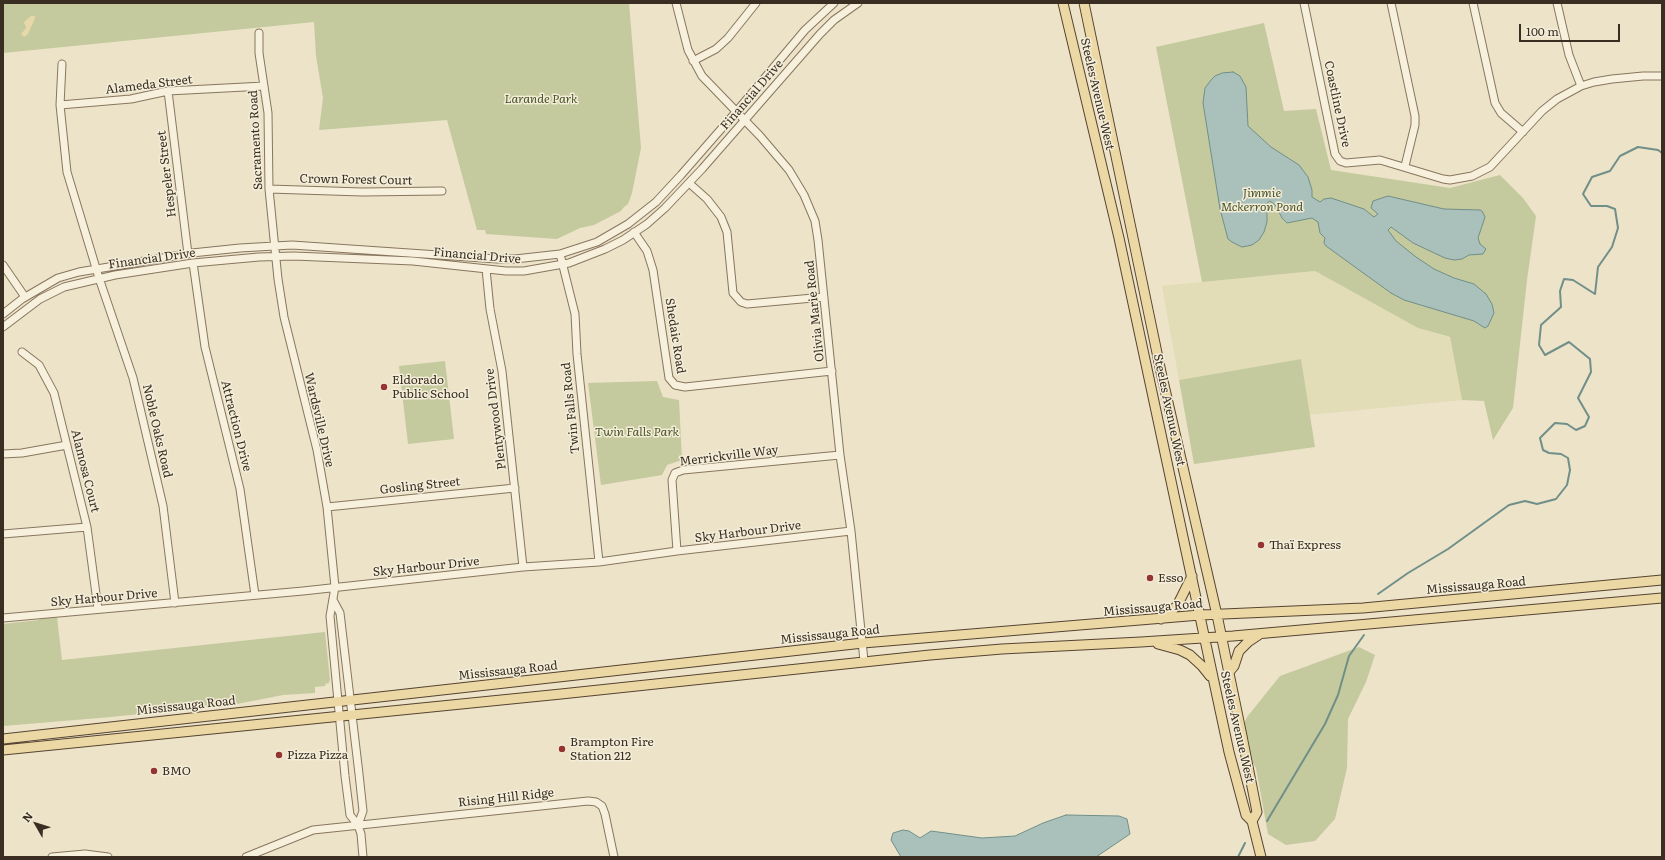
<!DOCTYPE html>
<meta charset="utf-8">
<style>
body{margin:0}
#map{position:relative;width:1665px;height:860px;overflow:hidden;background:#ece3c9;font-family:Literata,serif}
canvas{display:block}
.frame{position:absolute;inset:0;border:4px solid #392e21;pointer-events:none}
.north{position:absolute;left:16px;top:804px;width:40px;height:40px;-webkit-text-stroke:3px #f4edd9;paint-order:stroke;rotate:309deg;font-size:11px;font-weight:700;line-height:16px;text-align:center;color:#392e21}
.north::after{content:'';display:block;margin:auto;width:14px;height:18px;background:#392e21;clip-path:polygon(50% 0,100% 100%,50% 72%,0 100%)}
.scale{position:absolute;left:1519px;top:24px;width:101px;height:18px;box-sizing:border-box;border:2px solid #392e21;border-top:0;padding-left:5px;font-size:12px;line-height:14px;white-space:nowrap;color:#392e21;-webkit-text-stroke:3px #f4edd9;paint-order:stroke}
</style>
<div id="map">
<canvas width="1665" height="860"></canvas>
<div class="frame"></div>
<div class="north">N</div>
<div class="scale">100 m</div>
</div>
<script>
const g = document.querySelector('canvas').getContext('2d');
g.lineJoin = 'round';
function fill(path, color) { g.fillStyle = color; g.fill(path, 'evenodd'); }
const toPath = rows => new Path2D(rows.map(r => 'M' + r).join(''));
function trace(path, color, width, dash) { g.strokeStyle = color; g.lineWidth = width; g.lineCap = dash ? 'butt' : 'round'; g.setLineDash(dash || []); g.stroke(path); }
function label(font, color, halo, rows, align = 'center') {
  g.font = font + ' Literata,serif'; g.lineWidth = 3; g.setLineDash([]); g.textBaseline = 'middle'; g.strokeStyle = halo; g.fillStyle = color; for (const [text, x, y, turn = 0] of rows) {
    g.save(); g.translate(x, y); g.rotate((+turn || 0) * Math.PI / 180); g.textAlign = isNaN(turn) ? turn : align; if (halo) g.strokeText(text, 0, 0); g.fillText(text, 0, 0); g.restore();
  }
}
const farmland = toPath([
 [1315,271,1418,328,1450,338,1462,400,1309,415,1301,359,1179,380,1162,286]
]);
const green = toPath([
 [3,3,629,3,641,148,632,193,628,204,624,207,621,211,594,225,580,228,557,239,486,234,485,230,477,230,447,120,319,130,323,98,316,56,314,22,3,53],
 [1264,23,1284,111,1316,109,1331,170,1450,188,1500,175,1523,198,1536,216,1527,280,1513,408,1493,440,1484,401,1462,400,1450,337,1418,328,1315,271,1202,282,1156,47],
 [1301,359,1315,447,1194,464,1179,380],
 [445,361,454,439,408,444,399,366],
 [657,381,663,397,679,400,682,460,667,465,662,475,601,485,588,383],
 [57,617,62,660,325,632,330,680,328,684,326,683,325,686,315,687,315,693,283,695,237,704,111,717,3,726,3,624,39,620,39,618],
 [1359,647,1375,655,1366,682,1348,719,1347,768,1335,819,1315,841,1286,845,1268,834,1256,768,1250,758,1249,741,1242,729,1247,717,1280,676]
]);
const sand = toPath([
 [31,16,35,16,35,18,28,34,24,37,21,34,26,28,24,22]
]);
const water = toPath([
 [1233,72,1240,76,1246,87,1248,126,1271,147,1299,165,1308,177,1312,190,1312,197,1320,202,1324,199,1331,198,1364,209,1374,217,1378,214,1371,208,1373,201,1388,196,1444,209,1480,210,1482,211,1485,217,1478,238,1480,244,1486,249,1483,254,1469,255,1462,259,1454,260,1445,258,1413,243,1391,227,1388,230,1396,241,1416,257,1434,269,1454,278,1474,284,1486,294,1492,304,1494,313,1488,326,1485,328,1474,321,1404,300,1391,293,1326,246,1324,243,1325,238,1320,233,1318,222,1312,218,1287,223,1282,218,1276,206,1270,201,1267,203,1267,222,1264,232,1259,240,1252,245,1242,247,1232,242,1228,239,1220,209,1203,103,1205,88,1211,80,1215,76,1222,73,1233,72],
 [1066,815,1119,816,1127,819,1130,834,1096,857,901,857,891,840,893,833,903,830,909,831,920,838,931,831,982,838,1015,836,1043,823,1066,815]
]);
const stream = toPath([
 [1378,594,1408,573,1448,549,1509,505,1525,501,1537,504,1556,499,1567,485,1570,470,1568,458,1561,454,1549,453,1543,450,1540,438,1555,423,1567,424,1576,430,1585,426,1589,417,1578,398,1591,372,1590,359,1569,342,1545,355,1539,345,1541,325,1561,307,1560,291,1564,279,1573,280,1595,294,1598,267,1612,247,1618,228,1615,209,1607,206,1591,206,1583,194,1592,177,1610,171,1620,156,1638,147,1658,150,1662,153],
 [1267,821,1325,724,1338,695,1349,656,1364,635],
 [1238,857,1245,843]
]);
const minor = toPath([
 [676,3,688,50,702,76,760,136,789,170,804,195,815,221,818,240,840,455,851,531,864,661],
 [1304,3,1335,154,1340,161,1346,163,1380,160,1443,179,1450,180,1472,176,1490,167,1542,111,1557,99,1581,86,1594,82,1612,79,1643,76,1662,76],
 [1391,3,1415,116,1415,125,1405,166],
 [1473,3,1495,103,1501,113,1523,132],
 [1557,3,1569,55,1581,86],
 [259,33,259,53,268,113,269,189,278,279,284,317,317,450,327,507,335,587,330,616,345,776,350,815,358,825,361,834,363,857],
 [693,61,716,49,728,38,756,3],
 [62,64,60,105,67,172,99,278,133,378,163,506,175,603],
 [168,91,188,254],
 [60,105,131,99,168,91,264,86],
 [689,183,707,199,721,217,727,232,733,293,741,302,747,304,824,297],
 [269,189,362,192,442,191],
 [634,232,647,251,653,270,669,378,675,385,685,387,832,371],
 [560,254,575,314,577,354,599,562],
 [193,263,205,347,240,489,255,595],
 [3,265,25,297],
 [486,269,490,309,502,371,523,567],
 [3,314,22,299,58,278,79,272,192,253,240,248,292,245,497,259,515,259,560,254,597,242,628,224,656,202,681,175,736,112,805,30,834,3],
 [3,327,40,299,64,287,115,275,193,263,259,257,294,256,413,261,506,271,524,271,569,263,605,249,623,240,647,224,665,208,702,169,820,34,834,20,858,3],
 [22,352,39,365,54,393,87,527,98,609],
 [3,454,22,453,67,445],
 [327,507,515,488],
 [3,534,87,527],
 [677,551,672,480,675,473,683,470,840,455],
 [333,600,340,613,359,774,363,811,358,825],
 [3,618,303,591,523,567,599,562,677,551,851,531],
 [52,857,85,854,108,857],
 [246,857,313,830,588,801,596,802,602,806,605,814,614,857]
]);
const major = toPath([
 [1063,3,1119,238,1229,752,1246,815,1252,821,1261,857],
 [1084,3,1161,372,1217,615,1242,736,1257,812,1252,821],
 [1161,619,1177,606,1192,576],
 [1158,644,1180,650,1190,655,1202,666,1210,676],
 [1229,672,1234,666,1239,651,1248,642,1260,634],
 [3,739,863,643,1200,615,1363,608,1662,580],
 [3,750,561,694,930,655,1002,649,1141,642,1233,636,1662,598]
]);
const markers = [
 [384,387,4,"#943532"],
 [1261,545,4,"#943532"],
 [1150,578,4,"#943532"],
 [562,749,4,"#943532"],
 [279,755,4,"#943532"],
 [154,771,4,"#943532"]
];
const streetNames = [
 ["Alameda Street",149,85,-7],
 ["Steeles Avenue West",1097,94,77],
 ["Financial Drive",752,95,-49],
 ["Coastline Drive",1337,104,78],
 ["Sacramento Road",256,140,-93],
 ["Hespeler Street",167,174,-97],
 ["Crown Forest Court",356,180,1],
 ["Financial Drive",477,256,5],
 ["Financial Drive",152,259,-8],
 ["Olivia Marie Road",815,311,-96],
 ["Shedaic Road",675,336,81],
 ["Twin Falls Road",571,408,-96],
 ["Steeles Avenue West",1169,410,78],
 ["Plentywood Drive",496,419,-97],
 ["Wardsville Drive",319,420,77],
 ["Attraction Drive",236,426,76],
 ["Noble Oaks Road",157,431,77],
 ["Merrickville Way",729,456,-7],
 ["Alamosa Court",85,471,76],
 ["Gosling Street",420,486,-6],
 ["Sky Harbour Drive",748,532,-7],
 ["Sky Harbour Drive",426,567,-6],
 ["Mississauga Road",1476,586,-5],
 ["Sky Harbour Drive",104,598,-5],
 ["Mississauga Road",1153,608,-5],
 ["Mississauga Road",830,635,-6],
 ["Mississauga Road",508,671,-6],
 ["Mississauga Road",186,706,-6],
 ["Steeles Avenue West",1237,727,77],
 ["Rising Hill Ridge",506,798,-6]
];
const parkNames = [
 ["Larande Park",541,99],
 ["Jimmie",1262,193],
 ["Mckerron Pond",1262,207],
 ["Twin Falls Park",637,432]
];
const poiNames = [
 ["Eldorado",392,380],
 ["Public School",392,394],
 ["Thaï Express",1269,545],
 ["Esso",1158,578],
 ["Brampton Fire",570,742],
 ["Station 212",570,756],
 ["Pizza Pizza",287,755],
 ["BMO",162,771]
];
fill(farmland, '#e2dcb7');
fill(green, '#c4ca9d');
fill(sand, '#e6d8a9');
fill(water, '#aac1bb');
trace(water, '#708f89', 1);
trace(stream, '#708f89', 2);
trace(minor, '#88765f', 9);
trace(major, '#564432', 11);
trace(minor, '#f7f0dc', 7);
trace(major, '#ecd8a4', 9);
for (const [x, y, r, color] of markers) { const dot = new Path2D(); dot.arc(x, y, r, 0, 2 * Math.PI); g.fillStyle = color; g.fill(dot); trace(dot, '#f4edd9', 1.5); }
label('12px', '#392e21', '#f4edd9', streetNames);
label('italic 12px', '#485529', '#f4edd9', parkNames);
label('12px', '#392e21', '#f4edd9', poiNames, 'left');
</script>
